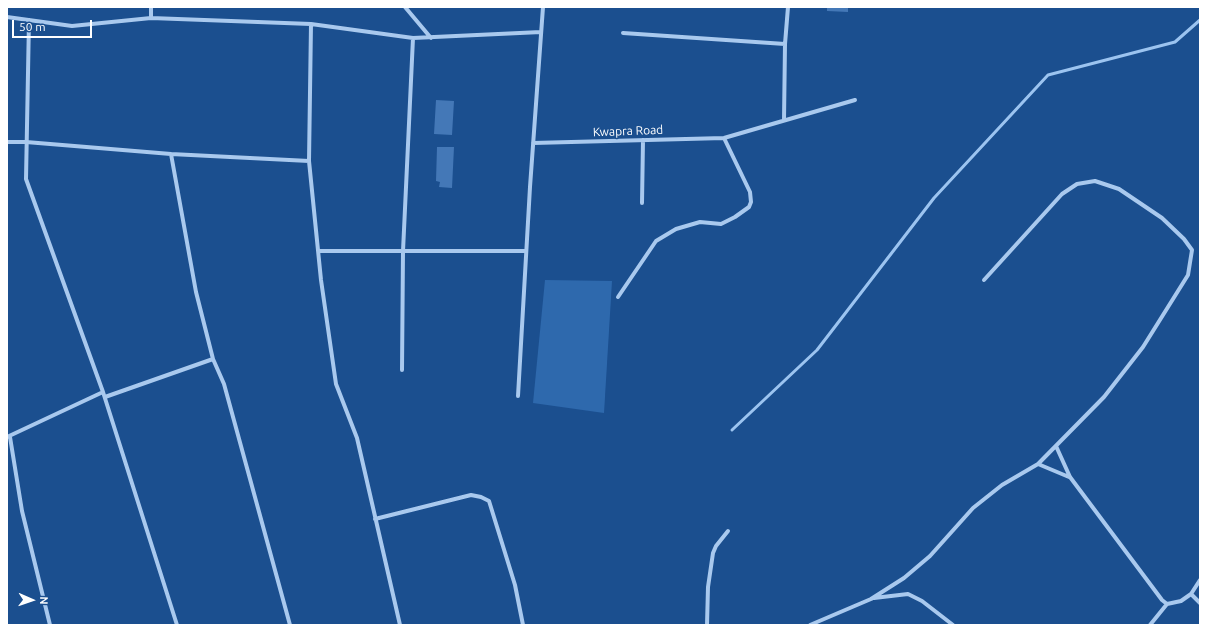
<!DOCTYPE html>
<style>
body{margin:0}
#map{position:relative;width:1207px;height:632px;overflow:hidden;background:#1b4f8f;font-family:Ubuntu,sans-serif}
canvas{display:block}
.frame{position:absolute;inset:0;border:8px solid #fff;pointer-events:none}
.north{position:absolute;left:12px;top:580px;width:40px;height:40px;-webkit-text-stroke:3px #1b4f8f;paint-order:stroke;rotate:92deg;font-size:11px;font-weight:700;line-height:16px;text-align:center;color:#fff}
.north::after{content:'';display:block;margin:auto;width:14px;height:18px;background:#fff;clip-path:polygon(50% 0,100% 100%,50% 72%,0 100%)}
.scale{position:absolute;left:12px;top:20px;width:80px;height:18px;box-sizing:border-box;border:2px solid #fff;border-top:0;padding-left:5px;font-size:12px;line-height:14px;white-space:nowrap;color:#fff;-webkit-text-stroke:3px #1b4f8f;paint-order:stroke}
</style>
<div id="map">
<canvas width="1207" height="632"></canvas>
<div class="frame"></div>
<div class="north">N</div>
<div class="scale">50 m</div>
</div>
<script>
const g = document.querySelector('canvas').getContext('2d');
g.lineJoin = 'round';
function fill(path, color) { g.fillStyle = color; g.fill(path, 'evenodd'); }
const toPath = rows => new Path2D(rows.map(r => 'M' + r).join(''));
function trace(path, color, width, dash) { g.strokeStyle = color; g.lineWidth = width; g.lineCap = dash ? 'butt' : 'round'; g.setLineDash(dash || []); g.stroke(path); }
function label(font, color, halo, rows, align = 'center') {
  g.font = font + ' Ubuntu,sans-serif'; g.lineWidth = 3; g.setLineDash([]); g.textBaseline = 'middle'; g.strokeStyle = halo; g.fillStyle = color; for (const [text, x, y, turn = 0] of rows) {
    g.save(); g.translate(x, y); g.rotate((+turn || 0) * Math.PI / 180); g.textAlign = isNaN(turn) ? turn : align; if (halo) g.strokeText(text, 0, 0); g.fillText(text, 0, 0); g.restore();
  }
}
const green = toPath([
 [545,280,612,281,604,413,533,403]
]);
const stream = toPath([
 [732,430,817,350,934,198,1048,75,1175,42,1200,20]
]);
const building = toPath([
 [827,7,848,7,848,12,827,11],
 [436,100,454,101,452,135,434,134],
 [437,147,454,147,452,188,439,187,440,182,436,181]
]);
const minor = toPath([
 [405,7,431,38],
 [7,17,72,26,151,18,311,24,413,38,541,32],
 [151,18,151,7],
 [29,20,26,179,103,392,177,625],
 [311,24,309,161,321,280,336,384,357,438,400,625],
 [623,33,785,44],
 [784,120,785,44,788,7],
 [7,142,26,142,171,154,309,161],
 [533,143,724,138,855,100],
 [171,154,196,292,213,359,224,384,290,625],
 [642,203,643,140],
 [319,251,526,251],
 [618,297,656,241,676,229,700,222,721,224,735,217,749,207,751,202,750,192,724,138],
 [402,370,403,251,413,38],
 [518,396,530,187,543,7],
 [105,397,213,359],
 [7,437,103,392],
 [10,437,22,511,50,625],
 [1056,446,1070,477,1162,600,1167,604,1181,601,1191,594,1200,603],
 [1038,464,1069,477],
 [375,519,471,495,481,497,489,501,515,585,523,625],
 [1191,594,1200,580],
 [874,598,908,594,922,601,953,625],
 [707,625,708,587,713,553,716,546,728,531],
 [810,625,871,599,904,578,930,556,973,508,1002,485,1038,464,1104,397,1143,347,1188,275,1192,250,1184,239,1162,218,1119,189,1095,181,1077,184,1062,194,984,280],
 [1150,625,1167,604]
]);
const streetNames = [
 ["Kwapra Road",628,131,-2]
];
fill(green, '#2e69ad');
trace(stream, '#9cc4f0', 3);
fill(building, '#4478b7');
trace(minor, '#a9c9ee', 4);
label('12px', '#fff', '#1b4f8f', streetNames);
</script>
